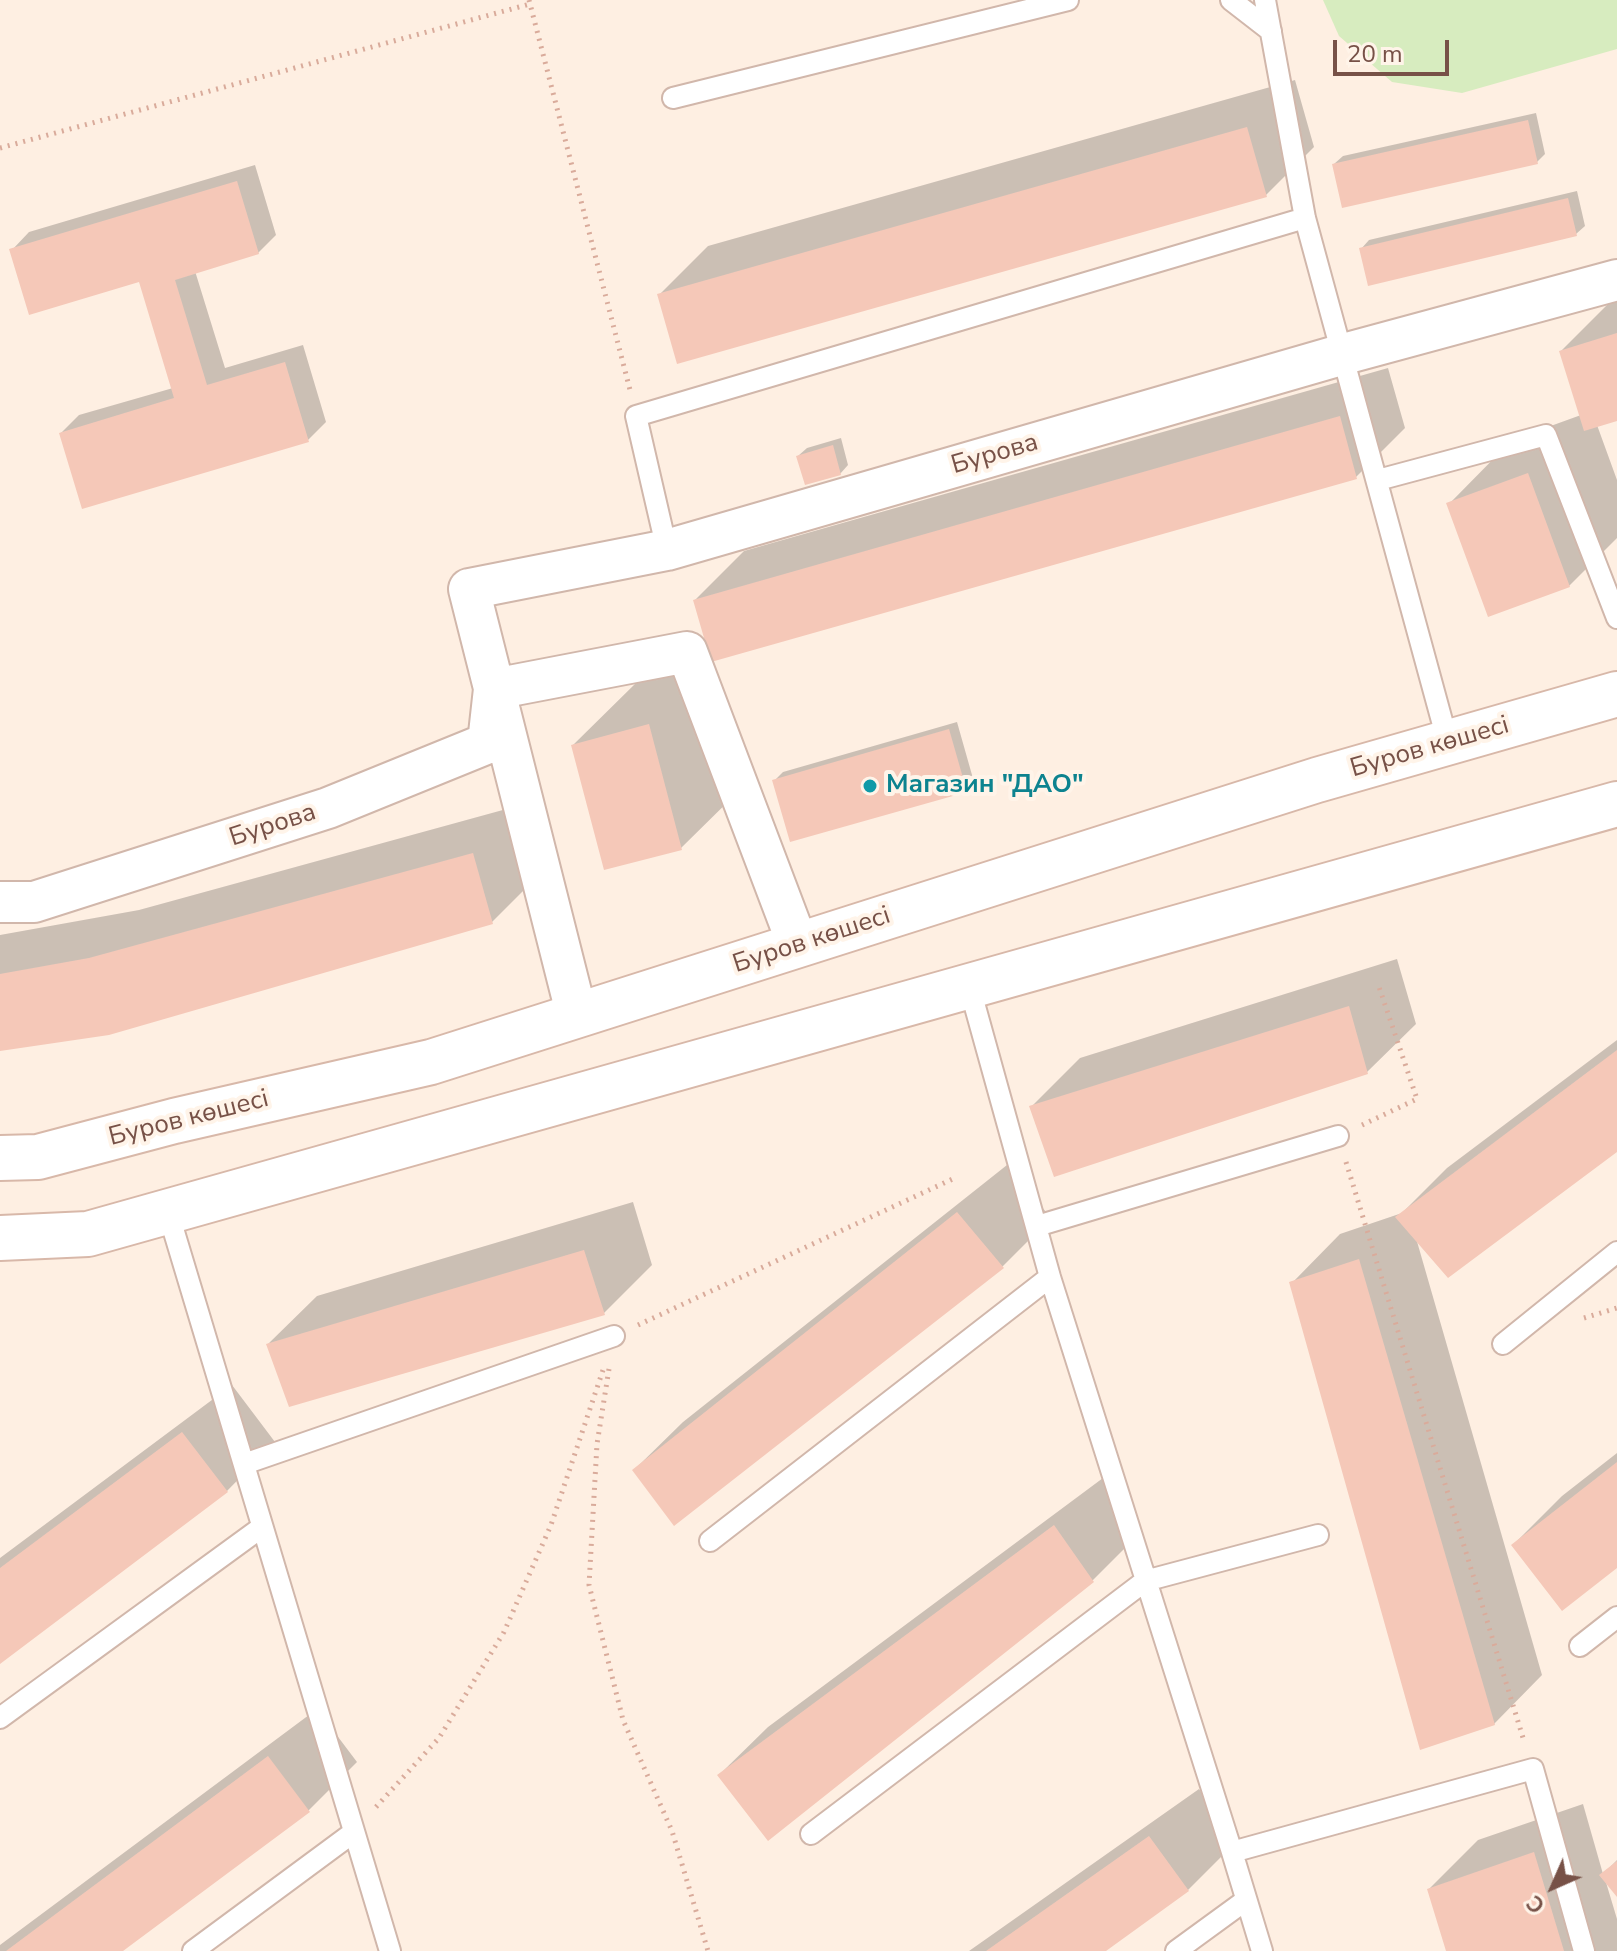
<!DOCTYPE html>
<meta charset="utf-8">
<style>
body{margin:0}
#map{position:relative;width:1617px;height:1951px;overflow:hidden;background:#feefe2;font-family:"Nunito Sans",sans-serif}
canvas{display:block}
.north{position:absolute;left:1513px;top:1847px;width:80px;height:80px;-webkit-text-stroke:6px #fff4e9;paint-order:stroke;rotate:225deg;font-size:22px;font-weight:700;line-height:32px;text-align:center;color:#775147}
.north::after{content:'';display:block;margin:auto;width:28px;height:36px;background:#775147;clip-path:polygon(50% 0,100% 100%,50% 72%,0 100%)}
.scale{position:absolute;left:1333px;top:40px;width:116px;height:36px;box-sizing:border-box;border:4px solid #775147;border-top:0;padding-left:10px;font-size:24px;line-height:28px;white-space:nowrap;color:#775147;-webkit-text-stroke:6px #fff4e9;paint-order:stroke}
</style>
<div id="map">
<canvas width="1617" height="1951"></canvas>
<div class="north">С</div>
<div class="scale">20 m</div>
</div>
<script>
const g = document.querySelector('canvas').getContext('2d');
g.lineJoin = 'round';
function fill(path, color) { g.fillStyle = color; g.fill(path, 'evenodd'); }
const toPath = rows => new Path2D(rows.map(r => 'M' + r).join(''));
function trace(path, color, width, dash) { g.strokeStyle = color; g.lineWidth = width; g.lineCap = dash ? 'butt' : 'round'; g.setLineDash(dash || []); g.stroke(path); }
function label(font, color, halo, rows, align = 'center') {
  g.font = font + ' "Nunito Sans",sans-serif'; g.lineWidth = 8; g.setLineDash([]); g.textBaseline = 'middle'; g.strokeStyle = halo; g.fillStyle = color; for (const [text, x, y, turn = 0] of rows) {
    g.save(); g.translate(x, y); g.rotate((+turn || 0) * Math.PI / 180); g.textAlign = isNaN(turn) ? turn : align; if (halo) g.strokeText(text, 0, 0); g.fillText(text, 0, 0); g.restore();
  }
}
const green = toPath([
 [1323,0,1617,0,1617,49,1462,93,1392,82,1339,36]
]);
const shadow = toPath([
 [1295,80,1314,147,1266,195,660,294,708,246],
 [1536,113,1545,154,1537,162,1334,164,1343,156],
 [255,165,276,235,258,253,195,271,225,368,303,345,326,422,308,440,61,433,79,415,173,388,140,279,12,250,29,232],
 [1577,191,1585,226,1576,234,1361,249,1369,240],
 [1617,300,1617,419,1597,425,1617,480,1617,538,1569,586,1449,504,1512,440,1581,415,1561,351,1610,302],
 [1388,368,1405,428,1356,477,712,660,695,600,744,551],
 [841,438,848,465,840,474,798,456,807,448],
 [712,662,745,785,681,848,573,745,637,682],
 [957,722,974,782,966,790,775,780,783,772],
 [521,805,541,873,492,922,0,1049,0,935,139,910],
 [1397,959,1416,1024,1367,1072,1031,1107,1080,1058],
 [1617,1040,1617,1149,1416,1238,1542,1675,1494,1724,1292,1283,1340,1234,1402,1213,1447,1168],
 [1007,1165,1051,1218,1003,1266,675,1523,634,1470,683,1422],
 [633,1202,652,1265,604,1313,268,1344,317,1296],
 [232,1385,275,1442,227,1491,0,1661,0,1558],
 [1617,1453,1617,1565,1513,1545,1562,1496],
 [1103,1478,1141,1532,1093,1580,719,1775,768,1727],
 [317,1709,357,1762,308,1811,120,1951,0,1951,0,1945],
 [1199,1789,1237,1841,1188,1890,1103,1951,969,1951],
 [1583,1804,1603,1874,1617,1860,1617,1894,1605,1879,1617,1919,1617,1951,1448,1951,1429,1889,1478,1840]
]);
const building = toPath([
 [1528,120,1538,164,1342,208,1332,164],
 [1247,127,1267,197,677,364,657,294],
 [237,181,259,254,175,280,207,385,285,362,309,442,82,509,59,433,174,398,139,282,29,315,9,249],
 [1568,198,1577,236,1368,286,1359,248],
 [1617,333,1617,421,1584,431,1559,351],
 [1340,416,1357,479,711,662,693,600],
 [833,445,841,475,805,485,796,456],
 [1528,473,1570,587,1488,617,1446,503],
 [649,724,682,850,604,870,571,745],
 [949,729,967,792,790,842,772,780],
 [473,853,493,924,109,1035,0,1051,0,974,89,958],
 [1349,1006,1368,1074,1054,1177,1029,1106],
 [1617,1050,1617,1152,1448,1278,1395,1217],
 [957,1212,1004,1268,674,1526,632,1470],
 [584,1250,605,1315,289,1407,266,1344],
 [1359,1259,1495,1725,1420,1750,1289,1282],
 [182,1432,228,1492,0,1664,0,1568],
 [1617,1462,1617,1568,1562,1611,1511,1545],
 [1054,1525,1094,1582,768,1841,717,1775],
 [268,1756,310,1812,123,1951,6,1951],
 [1149,1836,1189,1891,1106,1951,986,1951],
 [1534,1852,1564,1951,1446,1951,1427,1889],
 [1617,1861,1617,1897,1599,1875]
]);
const path = toPath([
 [529,0,630,390],
 [0,148,530,4],
 [1362,1125,1417,1099,1378,984],
 [1346,1162,1524,1741],
 [1584,1318,1617,1308],
 [638,1325,957,1177],
 [609,1369,597,1444,589,1585,623,1720,672,1831,708,1951],
 [376,1807,439,1738,504,1632,551,1525,603,1370]
]);
const service = toPath([
 [1231,0,1271,31],
 [1265,0,1305,218,1448,743],
 [673,98,1068,0],
 [1378,480,1546,435,1617,618],
 [667,550,636,416,1305,218],
 [969,985,1050,1277,1232,1852,1533,1769,1584,1951],
 [168,1212,390,1951],
 [1037,1226,1338,1136],
 [1503,1344,1617,1252],
 [244,1464,614,1336],
 [710,1541,1050,1277],
 [1580,1646,1617,1617],
 [0,1718,262,1527],
 [811,1834,1145,1581,1318,1535],
 [1232,1852,1262,1951],
 [193,1951,354,1832],
 [1176,1951,1246,1900]
]);
const minor = toPath([
 [0,902,34,902,328,808,488,743,494,689,687,652,798,945],
 [577,1016,469,589,667,550,1344,354,1617,280]
]);
const secondary = toPath([
 [0,1158,38,1157,174,1121,431,1062,1317,780,1617,694],
 [0,1238,88,1234,1617,804]
]);
const markers = [
 [870,786,8,"#0f9aa8"]
];
const streetNames = [
 ["Бурова",995,455,-16],
 ["Буров көшесі",1430,748,-16],
 ["Бурова",273,826,-18],
 ["Буров көшесі",812,941,-18],
 ["Буров көшесі",189,1119,-14]
];
const cultureNames = [
 ["Магазин \"ДАО\"",886,786]
];
fill(green, '#d7ecbf');
fill(shadow, '#0003');
fill(building, '#f5c8b8');
trace(service, '#d1b7ab', 24);
trace(minor, '#d1b7ab', 44);
trace(secondary, '#d8b8a9', 48);
trace(path, '#d9ab9b', 5, [2, 6]);
trace(service, '#fff', 20);
trace(minor, '#fff', 40);
trace(secondary, '#fff', 44);
for (const [x, y, r, color] of markers) { const dot = new Path2D(); dot.arc(x, y, r, 0, 2 * Math.PI); g.fillStyle = color; g.fill(dot); trace(dot, '#fff4e9', 3); }
label('26px', '#775147', '#fff4e9', streetNames);
label('bold 26px', '#0d838f', '#fff4e9', cultureNames, 'left');
</script>
